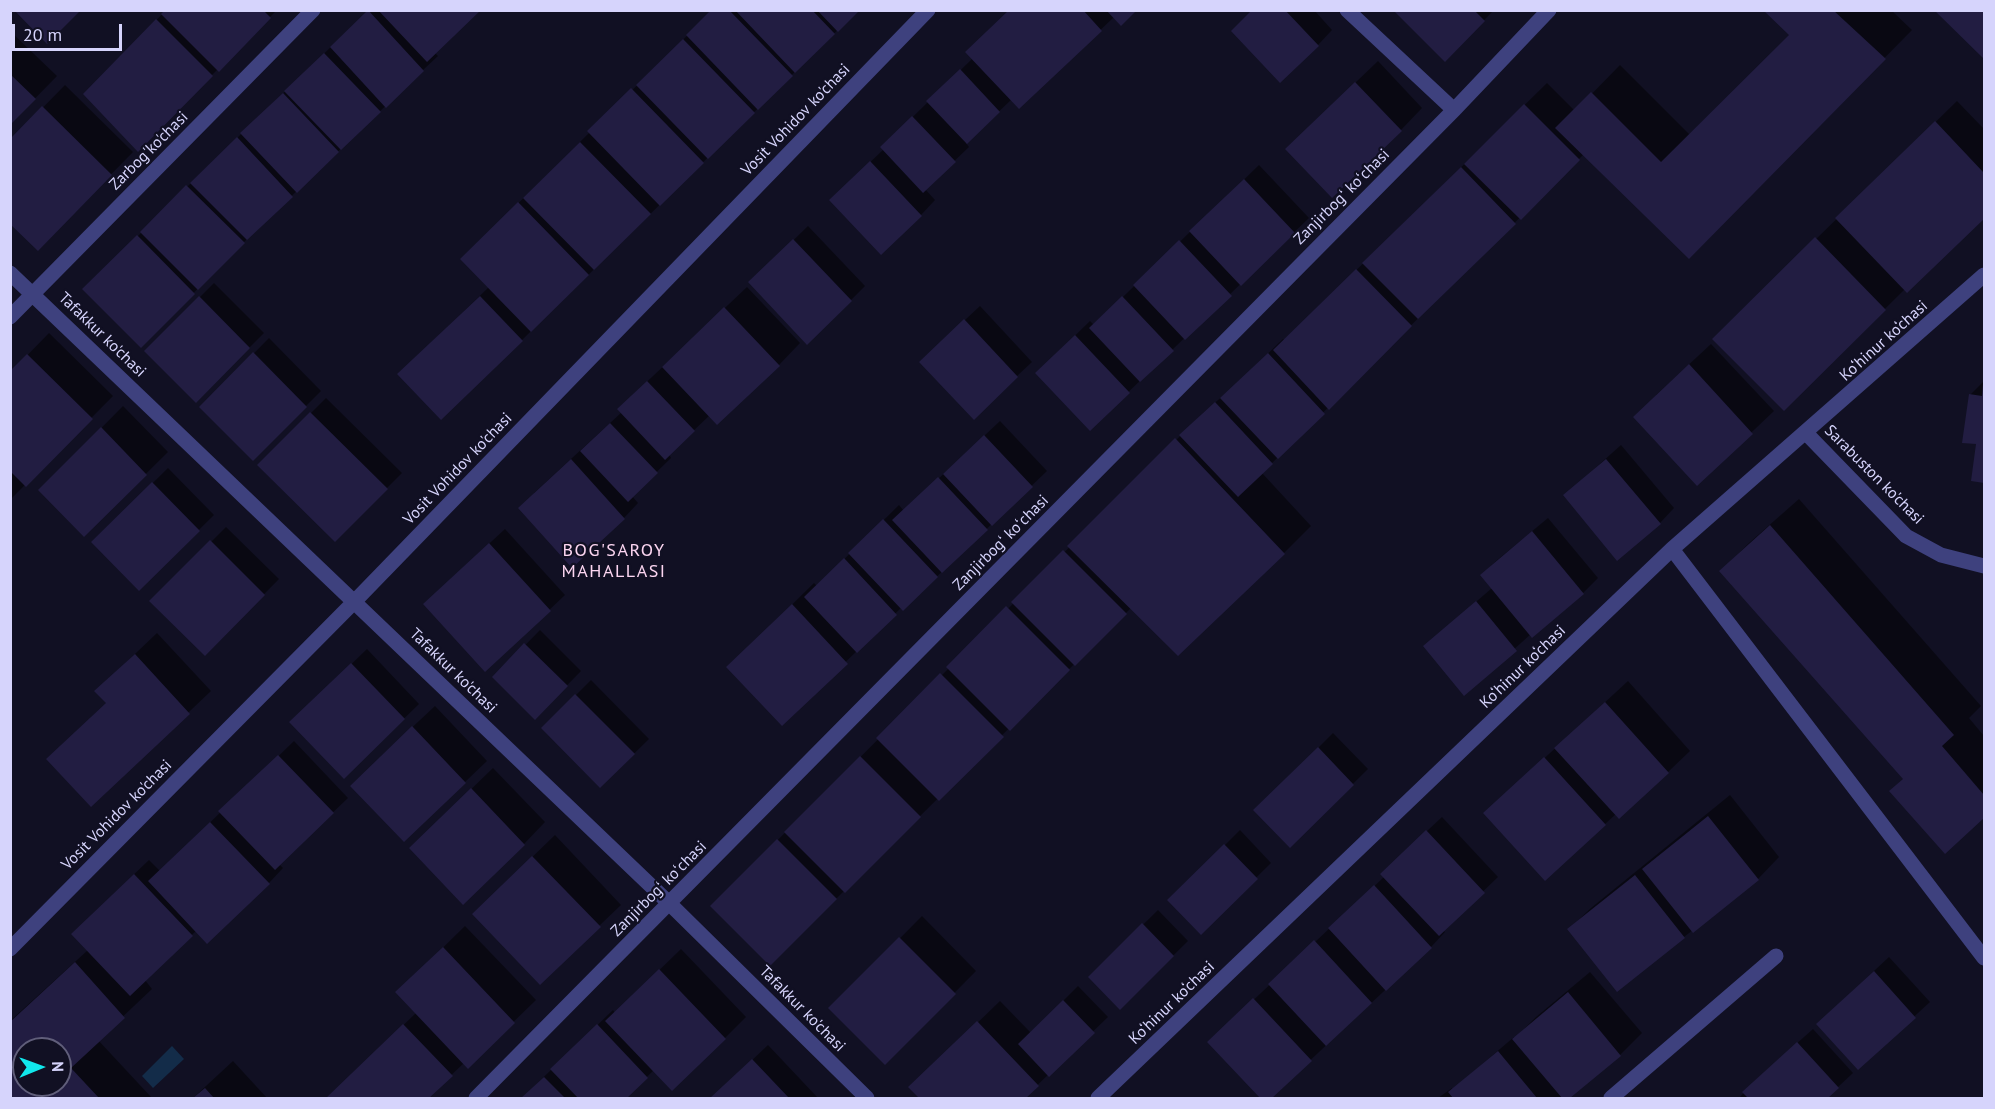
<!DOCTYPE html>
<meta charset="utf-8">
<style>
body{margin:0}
#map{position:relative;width:1995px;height:1109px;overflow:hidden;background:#111023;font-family:"PT Sans",sans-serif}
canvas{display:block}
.frame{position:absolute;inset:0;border:12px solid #d6d4fc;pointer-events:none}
.north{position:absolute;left:12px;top:1037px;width:60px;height:60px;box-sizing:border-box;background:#111023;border:2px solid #605e7a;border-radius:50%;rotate:89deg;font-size:16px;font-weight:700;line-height:24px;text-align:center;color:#d6d4fc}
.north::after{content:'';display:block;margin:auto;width:21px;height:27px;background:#11e7ec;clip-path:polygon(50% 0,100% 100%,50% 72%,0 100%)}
.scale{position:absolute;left:12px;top:24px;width:110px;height:27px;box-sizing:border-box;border:3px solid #d6d4fc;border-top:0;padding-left:8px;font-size:18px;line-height:21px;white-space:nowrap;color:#d6d4fc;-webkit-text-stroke:4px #111023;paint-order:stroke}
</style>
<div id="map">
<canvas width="1995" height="1109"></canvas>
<div class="frame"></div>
<div class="north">N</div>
<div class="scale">20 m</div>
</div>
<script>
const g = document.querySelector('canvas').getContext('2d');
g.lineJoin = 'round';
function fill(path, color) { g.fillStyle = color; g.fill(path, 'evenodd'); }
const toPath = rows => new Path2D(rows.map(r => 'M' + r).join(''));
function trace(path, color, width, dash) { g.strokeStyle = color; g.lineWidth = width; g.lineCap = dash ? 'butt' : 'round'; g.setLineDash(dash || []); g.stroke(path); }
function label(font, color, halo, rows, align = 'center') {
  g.font = font + ' "PT Sans",sans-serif'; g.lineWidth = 4.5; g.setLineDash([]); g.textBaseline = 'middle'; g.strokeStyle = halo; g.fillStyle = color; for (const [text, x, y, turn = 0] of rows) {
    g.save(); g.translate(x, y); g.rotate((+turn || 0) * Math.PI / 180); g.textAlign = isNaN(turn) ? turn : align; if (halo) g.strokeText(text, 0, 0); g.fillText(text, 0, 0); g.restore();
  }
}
const water = toPath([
 [172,1046,184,1059,153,1088,142,1076]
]);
const shadow = toPath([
 [166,10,277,10,138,149,85,94],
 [369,10,479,10,435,53,438,56,423,70,254,232,141,346,85,289,202,172],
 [713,10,858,10,522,340,414,359,489,287,462,259],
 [1010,10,1135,10,1114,17,1020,107,1012,99,966,143,969,147,925,189,935,200,921,215,846,185,884,149,882,147,973,58],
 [1254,10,1314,10,1332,30,1318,45],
 [1395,10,1494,10,1445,60],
 [1765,10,1891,10,1912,30,1689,257,1584,154,1262,473,1311,526,1284,553,1131,608,770,964,712,906,1204,412,1231,389,1283,339,1285,340,1547,83,1575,111,1620,65,1690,135,1791,35],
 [1936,10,1984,10,1984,57],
 [10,31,57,76,10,124],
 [1378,61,1422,108,1401,130,1309,127],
 [65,85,133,152,38,249,10,141],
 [1957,101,1984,129,1984,217,1907,291,1905,289,1784,409,1714,339],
 [1259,165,1309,218,1090,429,1052,358,1090,321,1094,325],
 [808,226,865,286,851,300,765,268],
 [214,283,264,333,196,401,146,351],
 [747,287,800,343,779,365,710,415,669,454,671,458,632,496,638,503,624,518,534,493,622,412,634,394],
 [980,306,1032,362,1017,376,936,347],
 [49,333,113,396,10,500,10,373],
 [269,338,321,391,253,459,201,407],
 [1711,344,1774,411,1697,484,1656,395],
 [1984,381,1984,482,1973,480,1977,443,1970,395],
 [326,398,402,473,335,540,259,465],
 [123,406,168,452,84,535,40,490],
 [1000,421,1047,471,903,609,902,607,782,724,750,646,814,583,817,586,899,505,904,511],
 [1621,445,1674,508,1660,523,1565,495],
 [168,468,214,515,139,589,93,542],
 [1799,499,1981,706,1969,718,1984,736,1984,816,1945,852,1904,778,1721,571,1749,543],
 [1548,518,1598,578,1583,593,1532,636,1531,634,1464,694,1425,646,1492,588,1482,575,1496,561],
 [226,527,279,579,205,654,152,601],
 [505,529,565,595,486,670,440,589],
 [540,630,581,671,535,718,494,677],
 [157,633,211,691,91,805,107,702,96,691],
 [367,649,419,704,344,777,306,708],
 [591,680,649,739,601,786,543,728],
 [1628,681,1690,751,1668,772,1616,814,1605,824,1485,813],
 [435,706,487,761,465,782,373,764],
 [1333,733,1368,769,1290,846,1256,810],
 [294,741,348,798,279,864,283,868,269,883,197,930,145,980,152,989,98,1040,152,1098,10,1098,10,1021,88,950,87,919,149,860,160,871],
 [24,1049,60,1049,60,1085,24,1085],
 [493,768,545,822,524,844,433,826],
 [1730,795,1779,857,1758,879,1684,937,1569,929,1591,908],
 [1442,817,1498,877,1443,930,1445,932,1431,947,1270,1098,1262,1098,1209,1042,1385,876,1397,859],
 [1240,830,1271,863,1201,932,1170,900],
 [555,835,621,905,599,926,496,892],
 [1158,910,1188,941,1120,1008,1090,977],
 [922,916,976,971,885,1063,831,1008],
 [465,926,536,1000,468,1066,464,1063,427,1098,327,1098,416,1013,419,971],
 [681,949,746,1017,725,1038,654,1070,625,1098,522,1098,613,1010,615,1013],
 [1889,957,1930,1002,1858,1068,1833,1009],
 [1590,972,1642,1033,1620,1055,1568,1098,1438,1098,1452,1088,1453,1089,1514,1037,1515,1038,1536,1017],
 [1078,986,1108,1017,1024,1098,921,1098,911,1087,1000,1001,1031,1033],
 [1813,1029,1853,1073,1838,1087,1826,1098,1739,1098,1759,1077],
 [768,1045,818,1098,713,1098,727,1084],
 [233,1061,267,1098,193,1098]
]);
const building = toPath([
 [14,10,81,10,47,44],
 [165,10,263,10,271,18,219,72,161,14],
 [368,10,424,71,386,108,330,47],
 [378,10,481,10,427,62],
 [711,10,729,10,793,76,758,110,686,35],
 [735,10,812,10,835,34,795,73],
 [817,10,860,10,838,32],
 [1009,10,1083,10,1102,31,1019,109,965,52],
 [1106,10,1137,10,1121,26],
 [1252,10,1285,10,1319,46,1280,83,1231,31],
 [1393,10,1474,10,1485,21,1445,62],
 [1763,10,1833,10,1886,59,1689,259,1555,128,1591,92,1661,162,1789,35],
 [1934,10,1984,10,1984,59],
 [156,19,213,76,138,152,83,94],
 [683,39,755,113,708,159,636,85],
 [324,53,381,112,341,150,284,91],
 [960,69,1000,112,967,144,926,101],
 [10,74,36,99,10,125],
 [1355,82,1402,131,1332,198,1285,149],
 [631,88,704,163,660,206,587,131],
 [283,93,339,152,297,193,240,133],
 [1524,104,1580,160,1521,220,1464,164],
 [42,106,112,175,38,251,10,224,10,139],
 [912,116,956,162,923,193,880,147],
 [1935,121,1984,173,1984,219,1907,293,1835,218],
 [237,137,293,197,247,240,190,183],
 [580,142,651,214,594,270,523,198],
 [870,161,922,216,881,255,829,200],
 [1461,167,1516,224,1418,319,1362,263],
 [1244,179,1295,233,1241,286,1189,231],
 [186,185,245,243,198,290,140,232],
 [518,202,589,275,531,332,460,259],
 [137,235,195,294,141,348,82,289],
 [1815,237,1886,310,1784,411,1712,339],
 [793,239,852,301,807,345,748,282],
 [1179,240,1232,296,1185,340,1133,285],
 [1356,269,1412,326,1329,410,1273,350],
 [199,296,250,348,196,403,144,351],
 [480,296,523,341,441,420,397,374],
 [1122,296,1174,351,1140,382,1089,328],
 [724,307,780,366,717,425,662,367],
 [964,319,1018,377,974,420,919,362],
 [1075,335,1130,393,1090,431,1035,373],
 [253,352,307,407,253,461,199,407],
 [1268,353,1325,414,1278,459,1220,398],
 [27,354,93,419,26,487,10,471,10,371],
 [1689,364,1753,434,1697,486,1633,417],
 [647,381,695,431,665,460,617,409],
 [1983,384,1984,384,1984,483,1971,481,1976,444,1962,443,1969,394,1982,396],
 [1215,402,1273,464,1238,497,1179,435],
 [310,412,388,489,335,542,257,465],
 [610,423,658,473,628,502,580,451],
 [101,427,147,475,84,537,38,490],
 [984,435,1033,487,992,526,943,474],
 [1175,438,1285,554,1178,656,1067,546],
 [571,459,625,519,572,568,518,508],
 [1606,459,1661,524,1617,561,1563,495],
 [938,477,988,530,942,573,892,520],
 [152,482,200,531,139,591,91,542],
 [883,519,938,577,903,611,848,553],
 [1770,525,1954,735,1942,746,1984,795,1984,818,1945,854,1889,791,1903,779,1719,571],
 [1532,531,1584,594,1532,638,1480,575],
 [210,540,265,595,205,656,149,601],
 [489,543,551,611,485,672,423,604],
 [1063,550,1127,614,1075,666,1011,602],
 [844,558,897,615,857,653,804,597],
 [1476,601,1517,651,1464,696,1423,646],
 [792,604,848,664,782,726,726,667],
 [1006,606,1070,670,1010,731,946,667],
 [524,643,568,686,535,720,492,677],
 [135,654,190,714,91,807,46,759,106,703,94,691],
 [351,663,405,719,344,779,289,722],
 [940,673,1004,737,939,801,876,738],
 [575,694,635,754,600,788,541,728],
 [1605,702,1669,773,1619,819,1554,748],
 [412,726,466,783,404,842,350,786],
 [1318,747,1354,785,1290,848,1253,810],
 [278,755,334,813,275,870,218,811],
 [860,756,921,817,845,893,784,832],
 [1544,757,1606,825,1545,881,1483,813],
 [471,788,525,845,463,905,409,848],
 [1708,816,1759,880,1693,933,1642,869],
 [210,822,270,884,207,944,148,881],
 [1426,830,1485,893,1439,936,1380,874],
 [777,839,837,899,770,966,710,906],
 [1224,844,1258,879,1201,935,1167,900],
 [532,856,601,927,540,985,472,914],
 [134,874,193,936,130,996,71,934],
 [1635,875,1685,938,1617,992,1567,929],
 [1374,885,1432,948,1386,991,1328,928],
 [1142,923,1174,956,1120,1010,1088,977],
 [899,937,956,994,885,1065,828,1008],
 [1314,940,1372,1003,1326,1046,1268,984],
 [443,947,515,1023,468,1069,395,992],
 [75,962,125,1018,71,1068,99,1098,10,1098,10,1022],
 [24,1049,60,1049,60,1085,24,1085],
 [659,969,726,1039,672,1091,605,1021],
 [1874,971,1916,1018,1858,1070,1816,1024],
 [1568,992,1621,1056,1570,1098,1562,1098,1512,1039],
 [1253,998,1312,1061,1272,1098,1260,1098,1207,1042],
 [1063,1000,1095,1033,1049,1077,1018,1044],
 [977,1021,1039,1086,1026,1098,919,1098,908,1087],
 [403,1024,453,1076,429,1098,326,1098],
 [597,1024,648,1078,627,1098,578,1098,550,1069],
 [1797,1042,1839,1088,1828,1098,1748,1098,1742,1092],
 [1498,1051,1537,1098,1453,1098,1448,1092],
 [752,1059,789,1098,710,1098],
 [544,1077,565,1098,521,1098],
 [205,1088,214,1098,193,1098]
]);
const street = toPath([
 [1347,10,1454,110],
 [10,273,670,904,867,1098],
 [10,317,313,10],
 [1806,433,1906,536,1941,555,1984,566],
 [1672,549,1984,958],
 [10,949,354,602,928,10],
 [476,1098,1454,110,1549,10],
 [1098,1098,1672,549,1984,275],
 [1611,1098,1776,956]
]);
const streetNames = [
 ["Vosit Vohidov ko'chasi",796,120,-46],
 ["Zarbog'ko'chasi",149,151,-45],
 ["Zanjirbogʻ koʻchasi",1342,197,-45],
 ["Tafakkur ko'chasi",102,335,44],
 ["Ko‘hinur ko‘chasi",1884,341,-42],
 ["Vosit Vohidov ko'chasi",458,469,-46],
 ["Sarabuston ko'chasi",1874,475,45],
 ["Zanjirbogʻ koʻchasi",1001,543,-45],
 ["Ko‘hinur ko‘chasi",1523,667,-44],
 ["Tafakkur ko'chasi",453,671,44],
 ["Vosit Vohidov ko'chasi",117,815,-45],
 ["Zanjirbogʻ koʻchasi",659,889,-45],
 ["Ko‘hinur ko‘chasi",1172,1003,-44],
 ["Tafakkur ko'chasi",802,1009,45]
];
const neighbourhoodNames = [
 ["BOG'SAROY",614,551],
 ["MAHALLASI",614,572]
];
fill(water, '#132c49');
fill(shadow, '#0007');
fill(building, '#221d42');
trace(street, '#3e417e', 15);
label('16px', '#d6d4fc', '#111023', streetNames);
g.letterSpacing = '1.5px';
label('18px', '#fcd6f1', '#111023', neighbourhoodNames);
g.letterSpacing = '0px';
</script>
